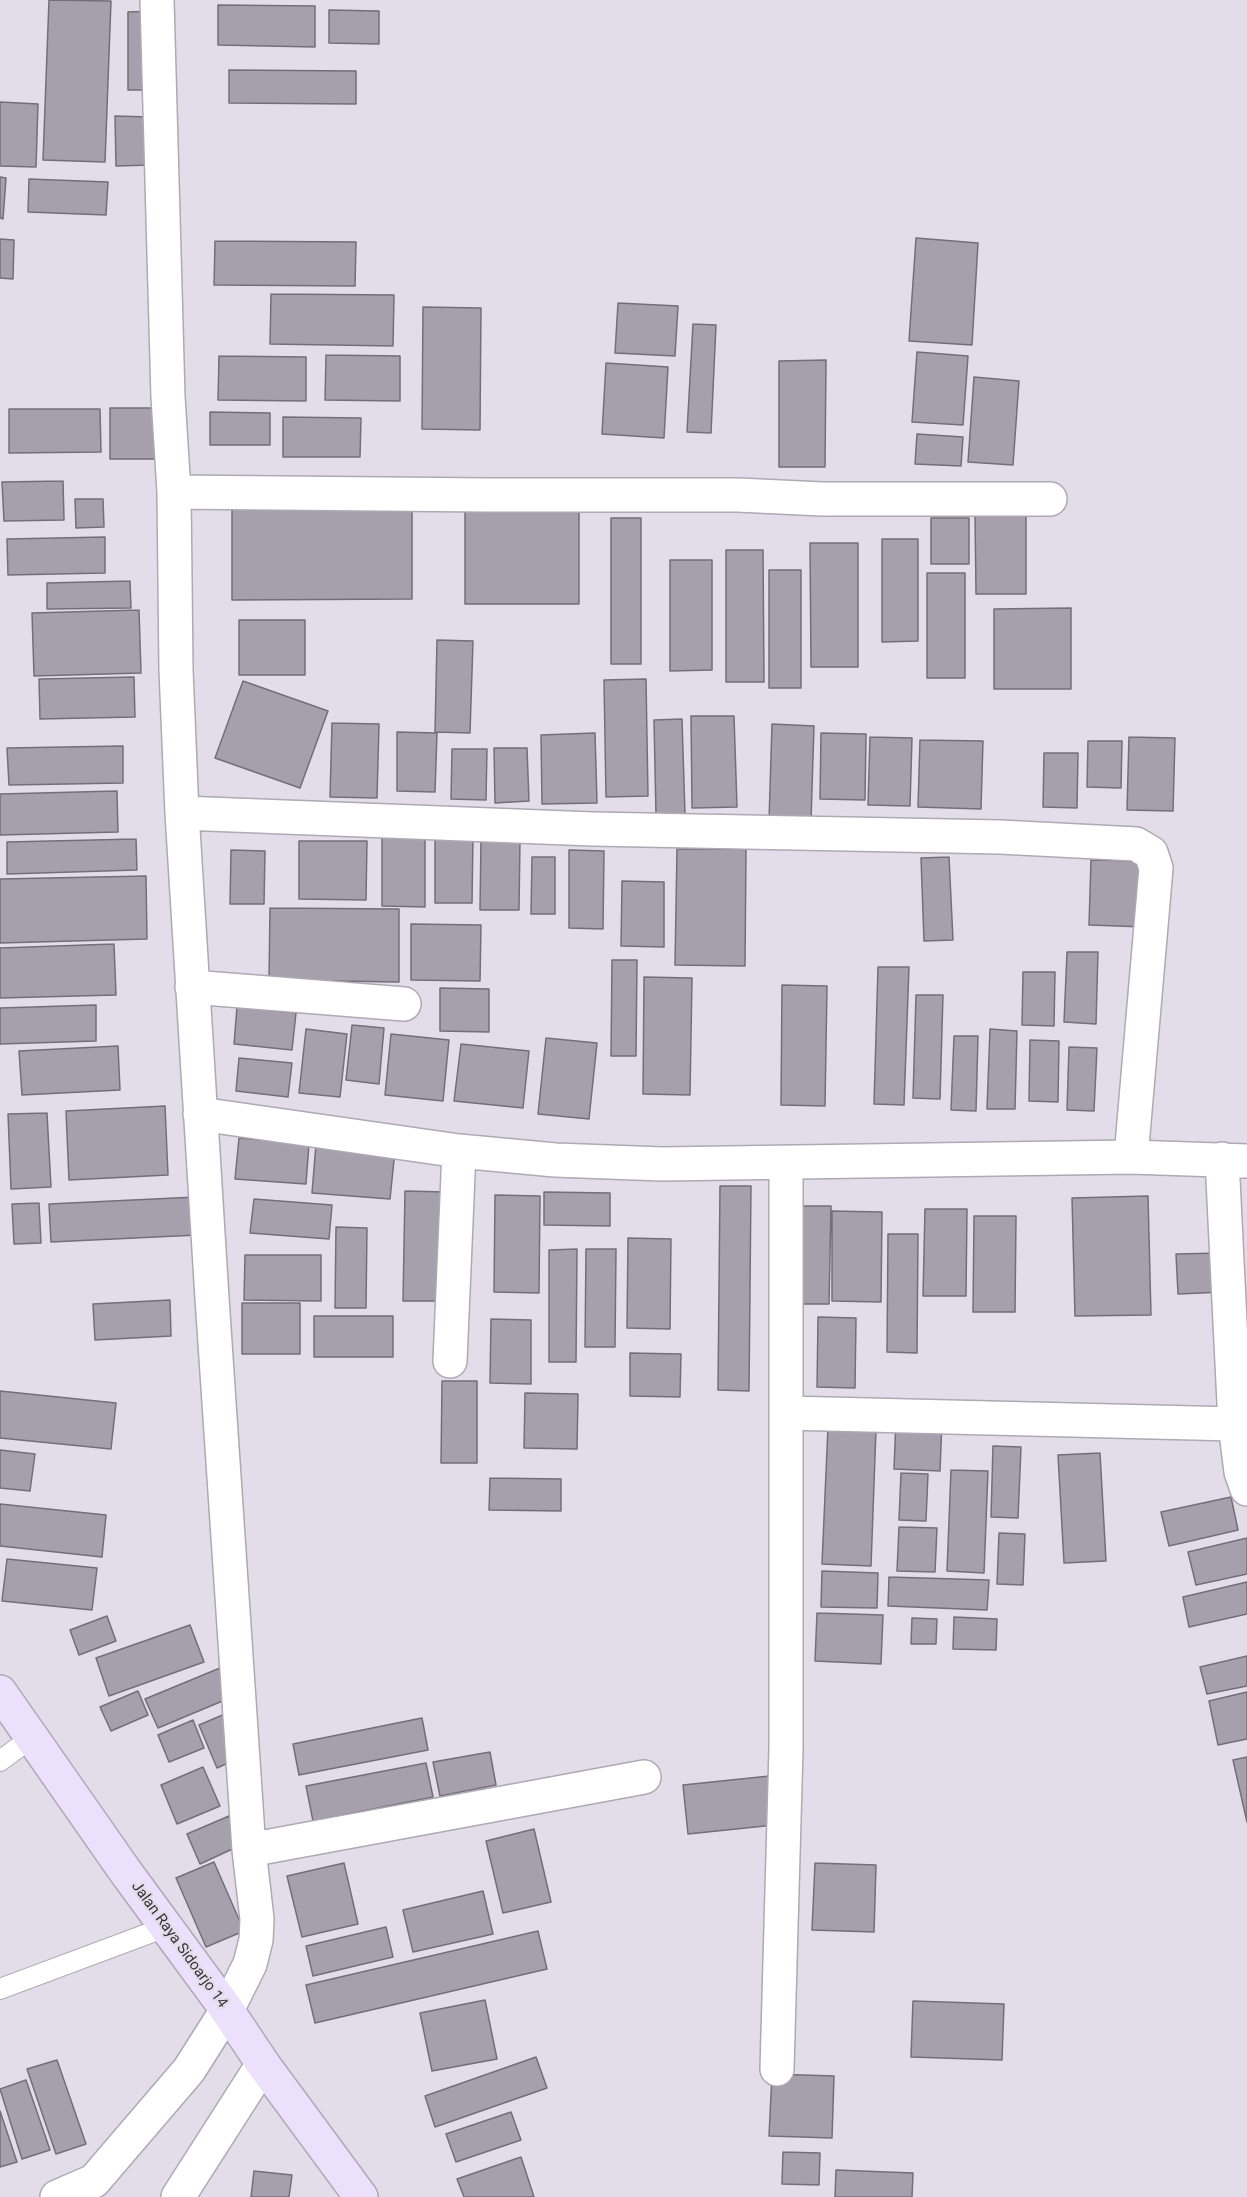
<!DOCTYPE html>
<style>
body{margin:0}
canvas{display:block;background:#e2dde8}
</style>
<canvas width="1247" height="2197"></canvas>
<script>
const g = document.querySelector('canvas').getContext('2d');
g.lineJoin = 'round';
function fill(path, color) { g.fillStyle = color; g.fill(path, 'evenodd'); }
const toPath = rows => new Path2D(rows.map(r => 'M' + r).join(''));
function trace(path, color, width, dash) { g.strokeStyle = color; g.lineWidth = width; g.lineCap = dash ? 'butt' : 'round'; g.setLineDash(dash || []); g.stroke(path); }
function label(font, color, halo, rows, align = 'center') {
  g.font = font + ' Roboto,sans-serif'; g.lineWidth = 4.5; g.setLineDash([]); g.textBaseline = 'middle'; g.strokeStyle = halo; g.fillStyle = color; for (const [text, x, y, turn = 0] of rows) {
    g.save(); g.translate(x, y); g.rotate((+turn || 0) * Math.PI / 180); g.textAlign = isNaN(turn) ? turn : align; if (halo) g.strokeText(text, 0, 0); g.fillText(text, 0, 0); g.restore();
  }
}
const building = toPath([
 [49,0,111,1,105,162,43,160,49,0],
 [218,5,315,6,315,47,218,45,218,5],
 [329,10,379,11,379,44,329,43,329,10],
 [156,11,157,90,128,90,128,12,156,11],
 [229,70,356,71,356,104,229,103,229,70],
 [0,102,38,104,36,167,0,166,0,102],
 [115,116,150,117,151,165,116,166,115,116],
 [0,177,6,178,3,219,0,218,0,177],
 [29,179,108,182,106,215,28,212,29,179],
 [916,238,978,243,972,345,909,341,916,238],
 [0,239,14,240,13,279,0,278,0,239],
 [215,241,356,242,355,286,214,285,215,241],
 [271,294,394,295,393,346,270,344,271,294],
 [618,303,678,306,675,356,615,353,618,303],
 [423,307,481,308,480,430,422,429,423,307],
 [693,324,716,325,711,433,687,432,693,324],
 [917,352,968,356,963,425,912,422,917,352],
 [326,355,400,356,400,401,325,400,326,355],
 [219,356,306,357,306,401,218,400,219,356],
 [826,360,825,467,779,467,779,361,826,360],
 [606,363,668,367,664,438,602,434,606,363],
 [974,377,1019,381,1013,465,968,462,974,377],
 [110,408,158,408,159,459,110,459,110,408],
 [9,409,100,409,101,452,9,453,9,409],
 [210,412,270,413,270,445,210,445,210,412],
 [283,417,361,418,360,457,283,457,283,417],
 [917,434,963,437,961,466,915,464,917,434],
 [63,481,64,520,4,521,2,482,63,481],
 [232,495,412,495,412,599,232,600,232,495],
 [75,499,103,499,104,527,76,528,75,499],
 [465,507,579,507,579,604,465,604,465,507],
 [1026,514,1026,594,976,594,975,515,1026,514],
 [611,518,641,518,641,664,611,664,611,518],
 [931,518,969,518,969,564,931,564,931,518],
 [105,537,105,573,8,575,7,539,105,537],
 [882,539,918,539,918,641,882,642,882,539],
 [810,543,858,543,858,667,811,667,810,543],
 [726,550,763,550,764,682,726,682,726,550],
 [670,560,712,560,712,670,670,671,670,560],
 [769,570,801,570,801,688,769,688,769,570],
 [927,573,965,573,965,678,927,678,927,573],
 [130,581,131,608,47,609,47,583,130,581],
 [1071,608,1071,689,994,689,994,609,1071,608],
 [139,610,141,673,34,676,32,613,139,610],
 [239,620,305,620,305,675,239,675,239,620],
 [437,640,473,641,470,733,435,732,437,640],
 [134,677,135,717,40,719,39,679,134,677],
 [646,679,648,796,606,797,604,680,646,679],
 [243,681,328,711,300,788,215,758,243,681],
 [691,716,734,716,737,807,692,808,691,716],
 [682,719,685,815,656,816,654,720,682,719],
 [332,723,379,724,377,798,330,797,332,723],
 [772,724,814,726,811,821,769,821,772,724],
 [397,732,437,733,435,792,397,791,397,732],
 [595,733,597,803,542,804,541,735,595,733],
 [821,733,866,734,865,800,820,799,821,733],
 [870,737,912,738,910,806,868,805,870,737],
 [1129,737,1175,738,1173,811,1127,810,1129,737],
 [920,740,983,741,981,809,918,807,920,740],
 [1088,741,1122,741,1121,788,1087,787,1088,741],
 [123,746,123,783,9,785,7,748,123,746],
 [494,748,527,748,529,801,495,803,494,748],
 [452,749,487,749,486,800,451,799,452,749],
 [1044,753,1078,753,1077,808,1043,807,1044,753],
 [117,791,118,832,0,835,0,794,117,791],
 [382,827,425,827,425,907,382,906,382,827],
 [435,837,473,837,472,903,435,903,435,837],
 [136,839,137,870,7,874,7,842,136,839],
 [481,839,520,839,519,910,480,910,481,839],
 [299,841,367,841,366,900,299,899,299,841],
 [677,849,746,849,745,966,675,965,677,849],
 [231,850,265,851,264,904,230,904,231,850],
 [569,850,604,851,603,929,569,928,569,850],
 [532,857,555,857,555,914,531,914,532,857],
 [949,857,953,940,924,941,921,858,949,857],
 [1091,860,1147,861,1145,927,1089,925,1091,860],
 [146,876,147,939,0,943,0,879,146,876],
 [622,881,664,882,664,947,621,946,622,881],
 [270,908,399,909,399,982,269,980,270,908],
 [411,924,481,925,480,981,411,980,411,924],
 [114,944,116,995,0,998,0,948,114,944],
 [1067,952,1098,952,1096,1024,1064,1022,1067,952],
 [612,960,637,960,636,1056,611,1056,612,960],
 [878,967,909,967,904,1105,874,1104,878,967],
 [1023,972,1055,972,1054,1026,1022,1025,1023,972],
 [644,977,692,978,690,1095,643,1094,644,977],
 [782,985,827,986,825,1106,781,1105,782,985],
 [440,988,489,989,489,1032,440,1031,440,988],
 [916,995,943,995,940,1099,913,1098,916,995],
 [96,1005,96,1041,0,1044,0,1008,96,1005],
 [237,1007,296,1013,292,1050,234,1044,237,1007],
 [352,1025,384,1028,379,1084,346,1080,352,1025],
 [306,1029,347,1034,340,1097,299,1093,306,1029],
 [990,1029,1017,1031,1015,1109,987,1109,990,1029],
 [391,1034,449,1040,443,1101,385,1095,391,1034],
 [954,1036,978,1036,976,1111,951,1110,954,1036],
 [546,1038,597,1043,589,1119,538,1114,546,1038],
 [1030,1040,1059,1041,1058,1102,1029,1101,1030,1040],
 [461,1044,529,1051,523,1108,454,1101,461,1044],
 [118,1046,120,1090,22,1095,19,1051,118,1046],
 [1069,1047,1097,1048,1094,1111,1067,1110,1069,1047],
 [239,1058,292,1063,288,1097,236,1091,239,1058],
 [165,1106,168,1175,69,1180,66,1111,165,1106],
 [47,1113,51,1187,11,1189,8,1114,47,1113],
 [239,1138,309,1144,306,1184,235,1179,239,1138],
 [316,1144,395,1150,390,1199,312,1193,316,1144],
 [720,1186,751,1186,749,1391,718,1390,720,1186],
 [405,1191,447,1192,444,1301,403,1301,405,1191],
 [544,1192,610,1193,610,1226,544,1225,544,1192],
 [495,1195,540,1196,539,1293,494,1292,495,1195],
 [1148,1196,1151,1315,1075,1316,1072,1198,1148,1196],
 [196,1197,198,1235,51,1242,49,1204,196,1197],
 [254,1199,332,1205,329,1239,250,1233,254,1199],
 [39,1203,41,1243,14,1244,12,1204,39,1203],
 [791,1206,831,1206,829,1304,790,1304,791,1206],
 [925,1209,967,1209,966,1296,923,1296,925,1209],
 [832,1211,882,1212,881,1302,832,1301,832,1211],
 [974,1216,1016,1216,1015,1312,973,1312,974,1216],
 [336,1227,367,1228,366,1308,335,1308,336,1227],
 [888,1234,918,1234,917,1353,887,1352,888,1234],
 [628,1238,671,1239,670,1329,627,1328,628,1238],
 [577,1249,576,1362,549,1362,549,1250,577,1249],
 [586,1249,616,1249,615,1347,585,1347,586,1249],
 [1223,1253,1224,1292,1178,1294,1176,1254,1223,1253],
 [245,1255,321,1255,321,1301,244,1300,245,1255],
 [170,1300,171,1336,95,1340,93,1304,170,1300],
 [242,1303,300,1303,300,1354,242,1354,242,1303],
 [314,1316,393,1316,393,1357,314,1357,314,1316],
 [818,1317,856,1318,855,1388,817,1387,818,1317],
 [491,1319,531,1320,531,1384,490,1383,491,1319],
 [630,1353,681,1354,680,1397,630,1396,630,1353],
 [442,1381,477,1381,477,1463,441,1463,442,1381],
 [0,1391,116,1403,111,1449,0,1438,0,1391],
 [525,1393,578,1394,577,1449,524,1448,525,1393],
 [896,1419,942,1420,940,1471,894,1469,896,1419],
 [828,1427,876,1429,871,1566,822,1564,828,1427],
 [993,1446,1021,1447,1018,1518,991,1517,993,1446],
 [0,1450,35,1454,30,1491,0,1488,0,1450],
 [1100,1453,1106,1561,1064,1563,1058,1455,1100,1453],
 [951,1470,988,1471,984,1573,947,1571,951,1470],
 [901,1473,928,1474,926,1521,899,1520,901,1473],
 [490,1478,561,1479,561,1511,489,1510,490,1478],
 [1231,1497,1238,1530,1169,1546,1161,1512,1231,1497],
 [0,1504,106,1515,102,1557,0,1546,0,1504],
 [899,1527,937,1528,935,1572,897,1571,899,1527],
 [999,1533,1025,1534,1023,1585,997,1584,999,1533],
 [1247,1538,1247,1574,1196,1585,1188,1552,1247,1538],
 [7,1559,97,1568,92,1610,2,1601,7,1559],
 [822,1571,878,1573,877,1608,821,1607,822,1571],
 [889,1577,989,1580,987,1610,888,1606,889,1577],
 [1247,1582,1247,1614,1189,1627,1183,1597,1247,1582],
 [817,1613,883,1615,881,1664,815,1661,817,1613],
 [107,1616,116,1641,79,1655,70,1630,107,1616],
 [954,1617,997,1619,996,1650,953,1649,954,1617],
 [912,1618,937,1619,936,1644,911,1644,912,1618],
 [190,1625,204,1662,109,1696,96,1658,190,1625],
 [1247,1656,1247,1686,1207,1694,1200,1667,1247,1656],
 [220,1668,232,1697,158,1728,145,1699,220,1668],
 [138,1691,148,1715,111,1731,100,1707,138,1691],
 [1247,1692,1247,1739,1218,1745,1209,1701,1247,1692],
 [225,1714,243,1756,217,1768,199,1725,225,1714],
 [422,1718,428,1750,299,1775,293,1744,422,1718],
 [193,1720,204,1748,169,1762,158,1735,193,1720],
 [490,1752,496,1785,440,1796,433,1762,490,1752],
 [1247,1757,1247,1822,1233,1760,1247,1757],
 [426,1763,433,1797,313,1821,306,1786,426,1763],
 [203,1767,220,1806,177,1824,161,1785,203,1767],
 [779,1775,784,1824,688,1834,683,1785,779,1775],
 [229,1816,241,1845,200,1864,187,1834,229,1816],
 [534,1829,551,1902,503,1913,486,1841,534,1829],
 [214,1862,244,1931,206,1947,176,1878,214,1862],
 [344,1863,358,1924,302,1937,287,1876,344,1863],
 [815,1863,876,1865,874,1932,812,1930,815,1863],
 [483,1891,493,1934,413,1952,403,1910,483,1891],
 [386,1927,393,1957,313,1976,306,1946,386,1927],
 [538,1931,547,1969,315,2023,306,1985,538,1931],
 [485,2000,497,2059,432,2071,420,2013,485,2000],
 [913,2001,1004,2004,1002,2060,911,2057,913,2001],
 [536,2057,547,2088,435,2127,425,2096,536,2057],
 [57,2060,86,2144,56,2154,27,2069,57,2060],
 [772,2074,834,2076,832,2138,769,2136,772,2074],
 [26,2080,50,2150,22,2159,0,2089,26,2080],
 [0,2111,17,2162,0,2167,0,2111],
 [511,2112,521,2140,456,2162,446,2134,511,2112],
 [783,2152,820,2153,819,2185,782,2184,783,2152],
 [521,2157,534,2197,464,2197,457,2179,521,2157],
 [836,2170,913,2173,912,2197,835,2197,836,2170],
 [254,2171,292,2175,289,2197,251,2197,254,2171]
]);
const lane = toPath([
 [0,1761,31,1738],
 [0,1989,166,1927]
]);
const street = toPath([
 [174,492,487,495,738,495,822,499,1050,499],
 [182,813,593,829,1000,837,1136,844,1151,853,1156,868,1131,1157],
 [192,987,404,1004],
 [200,1114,459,1151,555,1160,662,1164,1131,1157,1247,1161],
 [1222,1159,1235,1424,1241,1472,1247,1489],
 [450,1361,459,1151],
 [786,1413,1235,1424],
 [249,1850,644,1777],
 [777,2069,786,1748,786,1163],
 [57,2197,94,2181,189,2070,227,2010,250,1964,256,1940,257,1919,249,1850,212,1298,182,813,176,670,174,492,168,397,157,0],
 [178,2197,263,2064]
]);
const secondary = toPath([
 [0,1692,125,1871,227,2010,263,2064,361,2197]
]);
const streetNames = [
 ["Jalan Raya Sidoarjo 14",179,1945,54]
];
fill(building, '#a5a0ab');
trace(building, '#736f79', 1.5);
trace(lane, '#aea9b5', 22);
trace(street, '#aea9b5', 36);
trace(secondary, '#aea9b5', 36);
trace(lane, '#fff', 20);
trace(street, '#fff', 33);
trace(secondary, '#ede0fc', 33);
label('15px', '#363439', '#e2dde8', streetNames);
</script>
